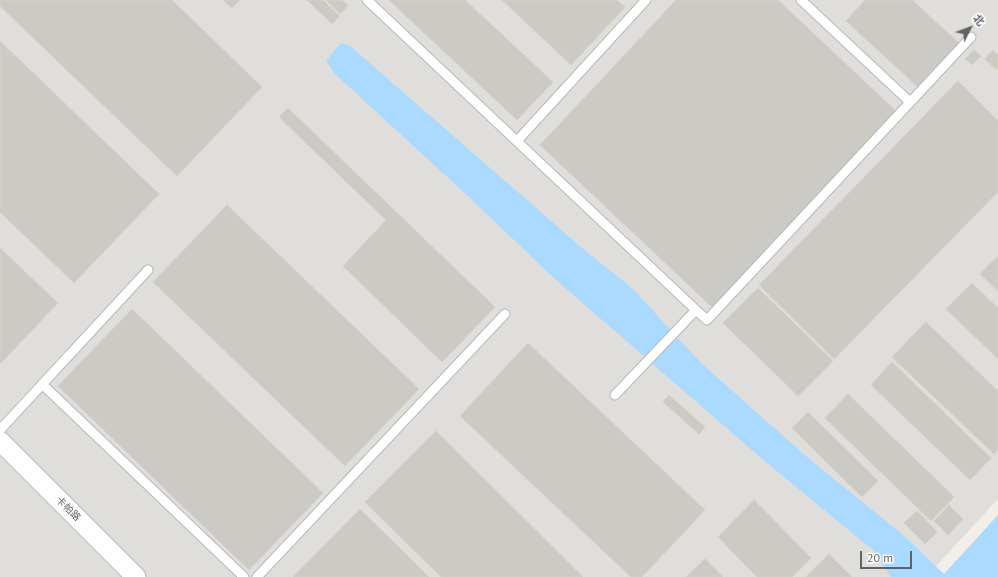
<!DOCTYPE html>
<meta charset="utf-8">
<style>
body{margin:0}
#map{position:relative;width:998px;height:577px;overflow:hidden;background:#f1efe8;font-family:"PT Sans","Noto Sans SC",sans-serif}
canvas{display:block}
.north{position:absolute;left:950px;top:8px;width:40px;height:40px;-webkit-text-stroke:3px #fff;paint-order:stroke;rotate:48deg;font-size:11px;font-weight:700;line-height:16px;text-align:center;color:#5f6368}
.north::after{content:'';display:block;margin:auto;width:14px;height:18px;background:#5f6368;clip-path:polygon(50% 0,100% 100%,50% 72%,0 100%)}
.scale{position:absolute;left:860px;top:551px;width:52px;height:18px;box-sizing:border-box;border:2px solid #5f6368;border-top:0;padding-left:5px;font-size:12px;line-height:14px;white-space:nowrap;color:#5f6368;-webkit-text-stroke:3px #fff;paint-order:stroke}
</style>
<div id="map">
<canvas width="998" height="577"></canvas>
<div class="north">北</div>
<div class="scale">20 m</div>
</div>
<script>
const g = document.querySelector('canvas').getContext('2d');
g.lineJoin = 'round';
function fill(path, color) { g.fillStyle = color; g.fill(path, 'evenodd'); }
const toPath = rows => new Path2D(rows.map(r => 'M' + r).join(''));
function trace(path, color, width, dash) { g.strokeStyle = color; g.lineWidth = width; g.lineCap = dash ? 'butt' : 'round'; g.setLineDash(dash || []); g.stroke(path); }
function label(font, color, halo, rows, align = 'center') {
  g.font = font + ' "PT Sans","Noto Sans SC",sans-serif'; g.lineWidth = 3; g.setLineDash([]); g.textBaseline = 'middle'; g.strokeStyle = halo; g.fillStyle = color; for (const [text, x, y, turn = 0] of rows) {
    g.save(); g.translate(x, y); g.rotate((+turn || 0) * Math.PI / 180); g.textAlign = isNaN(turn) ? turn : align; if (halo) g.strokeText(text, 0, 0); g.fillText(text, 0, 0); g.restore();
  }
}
const industrial = toPath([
 [0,0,998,0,998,499,926,577,0,577]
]);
const water = toPath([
 [341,43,350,46,582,248,632,288,701,363,807,457,903,535,944,574,998,515,998,577,891,577,874,551,761,458,555,279,469,197,335,74,326,61]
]);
const building = toPath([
 [0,0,172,0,262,87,177,176,0,6,0,0],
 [223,0,240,0,232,8,223,0],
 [307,0,323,0,340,16,332,24,307,0],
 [326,0,342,0,348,6,340,14,326,0],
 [389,0,465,0,553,82,517,120,389,0],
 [502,0,617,0,625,7,571,65,502,0],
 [676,0,778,0,897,112,713,308,540,145,676,0],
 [865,0,912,0,959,43,918,87,846,21,865,0],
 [0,41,159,194,74,283,0,212,0,41],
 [974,50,981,56,972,65,965,59,974,50],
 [993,50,998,55,997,70,985,59,993,50],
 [958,81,998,121,998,192,834,359,759,285,958,81],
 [288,108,495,307,442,362,343,266,386,220,279,117,288,108],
 [227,205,419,389,345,466,153,282,227,205],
 [0,248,58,303,0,364,0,248],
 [998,256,998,291,980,274,998,256],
 [972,283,998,308,998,359,946,309,972,283],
 [758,288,833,361,798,396,723,323,758,288],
 [132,309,323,493,249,570,58,386,132,309],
 [926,322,998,391,998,450,994,454,892,357,926,322],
 [528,343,705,510,642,577,631,577,460,416,528,343],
 [892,362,991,458,970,480,871,385,892,362],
 [848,394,954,497,931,521,825,418,848,394],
 [669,395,705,427,699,434,663,402,669,395],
 [808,412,878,481,862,497,792,428,808,412],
 [436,431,583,577,441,577,365,502,436,431],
 [754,500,811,558,792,577,757,577,718,537,754,500],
 [949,505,963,519,948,535,934,521,949,505],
 [360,509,429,577,293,577,360,509],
 [917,511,937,532,925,544,904,523,917,511],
 [829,554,852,577,806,577,829,554],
 [705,559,723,577,686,577,705,559]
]);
const lane = toPath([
 [367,0,696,310,615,395],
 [801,0,910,102],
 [517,141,646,0],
 [696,310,707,320,971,37],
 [42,384,244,577],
 [0,430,148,270],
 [257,577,505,314]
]);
const street = toPath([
 [0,441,136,577]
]);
const streetNames = [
 ["卡帕路",68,509,45]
];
fill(industrial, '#e0deda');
fill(water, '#aadaff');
fill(building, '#cccac5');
trace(building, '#d6d1c6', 1);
trace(lane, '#b5b8bc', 11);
trace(street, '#b5b8bc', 21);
trace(lane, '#fff', 9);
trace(street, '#fff', 19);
label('10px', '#5f6368', '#fff', streetNames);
</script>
